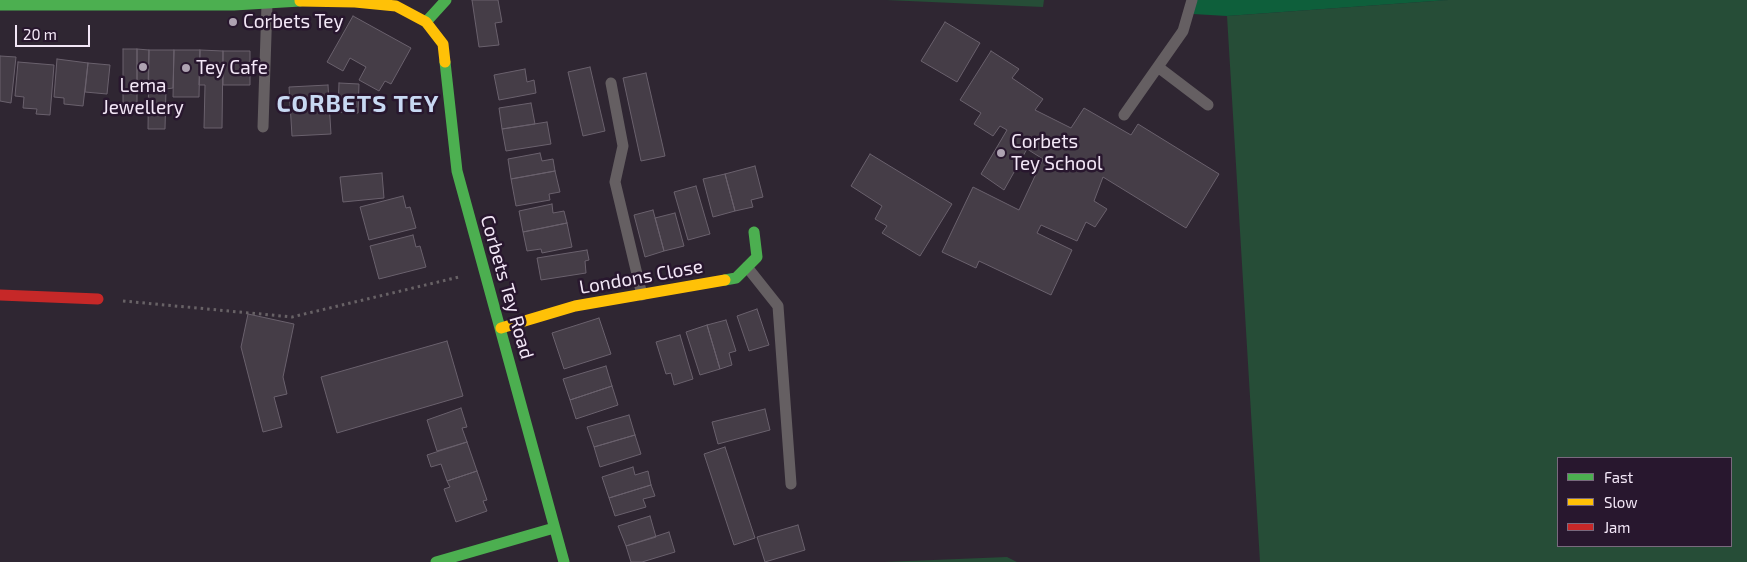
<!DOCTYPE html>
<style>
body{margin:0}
#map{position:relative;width:1747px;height:562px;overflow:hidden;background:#2f2632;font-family:"Exo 2",sans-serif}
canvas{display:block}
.legend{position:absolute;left:1557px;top:457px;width:175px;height:90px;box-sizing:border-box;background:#28172e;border:1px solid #796a7e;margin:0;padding:6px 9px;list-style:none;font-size:15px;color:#f3e7f7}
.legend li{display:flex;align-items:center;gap:10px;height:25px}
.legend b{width:25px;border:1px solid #796a7e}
.scale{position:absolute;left:15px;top:25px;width:75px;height:22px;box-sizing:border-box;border:2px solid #f3e7f7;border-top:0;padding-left:6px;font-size:15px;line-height:18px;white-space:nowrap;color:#f3e7f7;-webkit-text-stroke:4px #28172e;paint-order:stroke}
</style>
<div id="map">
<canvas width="1747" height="562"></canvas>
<ul class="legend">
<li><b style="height:6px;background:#4caf50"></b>Fast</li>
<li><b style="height:6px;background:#ffc107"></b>Slow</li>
<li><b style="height:6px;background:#c62828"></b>Jam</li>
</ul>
<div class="scale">20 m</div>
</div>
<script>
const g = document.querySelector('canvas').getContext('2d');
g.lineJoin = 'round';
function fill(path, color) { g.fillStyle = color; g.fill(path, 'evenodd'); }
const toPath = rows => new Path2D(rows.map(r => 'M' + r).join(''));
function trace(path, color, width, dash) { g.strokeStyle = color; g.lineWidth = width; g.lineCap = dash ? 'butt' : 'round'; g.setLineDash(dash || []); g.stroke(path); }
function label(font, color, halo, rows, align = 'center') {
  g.font = font + ' "Exo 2",sans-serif'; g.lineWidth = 5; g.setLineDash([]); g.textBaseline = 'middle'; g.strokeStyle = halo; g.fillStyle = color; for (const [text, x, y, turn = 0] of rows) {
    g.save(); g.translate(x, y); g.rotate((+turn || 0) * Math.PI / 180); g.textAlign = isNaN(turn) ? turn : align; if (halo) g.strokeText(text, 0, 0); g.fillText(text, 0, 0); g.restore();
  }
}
const green = toPath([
 [886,0,1044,0,1043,7],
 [1448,0,1747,0,1747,562,1260,562,1227,16],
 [1558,458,1731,458,1731,546,1558,546],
 [1007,557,1017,562,884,562]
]);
const forest = toPath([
 [1195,0,1448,0,1227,16,1193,14]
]);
const building = toPath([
 [472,0,498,0,502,22,495,23,499,45,479,47,472,0],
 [353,16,411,48,391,84,385,81,379,91,359,80,366,67,350,58,343,71,327,62,353,16],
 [945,22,980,43,957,82,921,61,945,22],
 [123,49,137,49,137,104,123,104,123,49],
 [137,49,149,50,148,85,137,84,137,49],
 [149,50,174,50,173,88,166,89,165,129,148,129,149,50],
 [174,50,200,50,199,97,173,97,174,50],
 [200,50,223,51,222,128,204,128,205,85,199,85,200,50],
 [223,51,250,51,250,85,223,85,223,51],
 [991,51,1019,69,1012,78,1043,99,1035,110,1071,128,1084,108,1131,135,1138,124,1219,174,1186,228,1103,177,1094,201,1107,209,1095,227,1086,222,1077,241,1041,225,1037,233,1072,250,1051,295,979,261,976,268,942,252,973,187,1019,210,1043,159,1027,149,1004,190,981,174,1007,130,1000,126,993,136,974,124,981,113,960,100,991,51],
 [0,56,16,57,11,103,0,101,0,56],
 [57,59,88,63,83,106,64,104,64,98,54,97,57,59],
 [18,62,54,65,50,115,36,114,37,109,23,108,24,97,15,96,18,62],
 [88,63,110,65,107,94,85,92,88,63],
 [590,67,605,131,583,136,568,72,590,67],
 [525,69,527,82,534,80,536,93,499,100,494,75,525,69],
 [646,73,665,156,641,161,623,78,646,73],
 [339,83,359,84,358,113,338,112,339,83],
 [328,85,331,134,292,136,289,87,328,85],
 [531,103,535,124,502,129,499,108,531,103],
 [547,122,551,144,506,151,502,129,547,122],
 [540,153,542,161,553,159,555,171,511,179,508,159,540,153],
 [870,154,952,204,920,256,882,233,887,226,875,219,882,206,851,186,870,154],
 [755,166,763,197,751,200,753,207,735,211,725,174,755,166],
 [555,171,560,192,549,194,550,200,516,206,511,179,555,171],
 [382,173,384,198,343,202,340,177,382,173],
 [725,174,735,211,713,217,703,179,725,174],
 [696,186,710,234,688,240,674,192,696,186],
 [403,196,406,208,410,207,416,228,369,240,360,207,403,196],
 [552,204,553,213,564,211,567,223,523,232,519,211,552,204],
 [653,210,664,251,645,257,634,215,653,210],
 [675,213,684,246,664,251,655,218,675,213],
 [567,223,572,247,542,253,541,249,527,251,523,232,567,223],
 [413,235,416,247,420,246,426,267,379,279,370,246,413,235],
 [587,250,589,260,585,261,586,273,541,280,537,258,587,250],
 [757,309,769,345,749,351,737,316,757,309],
 [248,314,294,324,283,377,287,394,274,397,282,427,263,432,241,347,248,314],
 [599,318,611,354,564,369,552,333,599,318],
 [726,320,736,351,729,353,732,365,720,369,707,325,726,320],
 [707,325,720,369,700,375,686,332,707,325],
 [680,335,693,379,674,385,671,373,666,374,656,342,680,335],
 [447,341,463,396,337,433,321,377,447,341],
 [606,366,612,386,570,400,563,379,606,366],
 [612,386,618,405,576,419,570,400,612,386],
 [461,408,467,427,462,428,467,442,437,451,427,420,461,408],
 [765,409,770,430,718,444,712,422,765,409],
 [629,415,635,435,594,447,587,427,629,415],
 [635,435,641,454,600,467,594,447,635,435],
 [467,442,477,471,447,481,441,464,431,467,427,455,467,442],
 [725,447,755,538,734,545,704,454,725,447],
 [633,467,635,475,648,471,651,485,609,498,602,477,633,467],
 [477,471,487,500,483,501,487,511,456,522,444,489,450,487,447,481,477,471],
 [651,485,655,496,643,499,646,507,615,516,609,498,651,485],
 [650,516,656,537,626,546,618,526,650,516],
 [798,525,805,550,765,562,757,537,798,525],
 [669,532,675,552,642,562,631,562,626,546,669,532]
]);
const path = toPath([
 [123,301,292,317,459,277]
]);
const lane = toPath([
 [1158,67,1208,105],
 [611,83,623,146,615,182,642,295],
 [1124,115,1183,31,1192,0],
 [263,127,267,4],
 [747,267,778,306,791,484]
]);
const fast = toPath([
 [0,5,234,5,300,1],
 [426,22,446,0],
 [445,62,457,171,564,562],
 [725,280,736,278,757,257,754,232],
 [436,562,554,528]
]);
const slow = toPath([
 [300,1,355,2,396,6,426,22,443,44,445,62],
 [501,328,575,306,725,280]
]);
const jam = toPath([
 [0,295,98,299]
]);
const markers = [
 [233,22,5,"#aea3b2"],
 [143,67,5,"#aea3b2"],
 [186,68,5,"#aea3b2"],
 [1001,153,5,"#aea3b2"]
];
const poiNames = [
 ["Corbets Tey",243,22],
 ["Tey Cafe",196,68],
 ["Lema",143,86,"center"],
 ["Jewellery",143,108,"center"],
 ["Corbets",1011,142],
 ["Tey School",1011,164]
];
const streetNames = [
 ["Londons Close",641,277,-10],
 ["Corbets Tey Road",507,287,74]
];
const districtNames = [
 ["CORBETS TEY",358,104]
];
fill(green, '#264d37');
fill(forest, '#0e5f3b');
fill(building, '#453d47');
trace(building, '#6a616d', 1);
trace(path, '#686266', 3, [2.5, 4]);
trace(lane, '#655f62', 11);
trace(fast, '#4caf50', 11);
trace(slow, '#ffc107', 11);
trace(jam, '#c62828', 11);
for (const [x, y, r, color] of markers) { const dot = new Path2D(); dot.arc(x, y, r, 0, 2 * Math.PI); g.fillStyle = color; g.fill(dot); trace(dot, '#28172e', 2); }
label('19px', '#f3e7f7', '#28172e', poiNames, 'left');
label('19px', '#f3e7f7', '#28172e', streetNames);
g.letterSpacing = '1px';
label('bold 24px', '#c8d9f3', '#28172e', districtNames);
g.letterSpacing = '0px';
</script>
